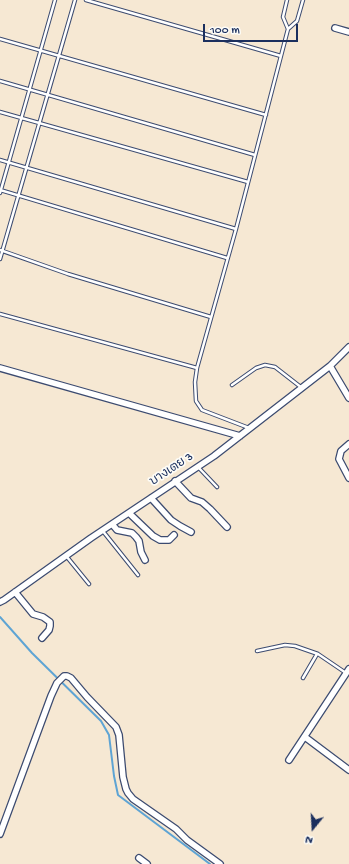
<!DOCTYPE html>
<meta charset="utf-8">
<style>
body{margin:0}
#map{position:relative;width:349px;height:864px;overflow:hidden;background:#f6e8d3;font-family:"Gochi Hand",sans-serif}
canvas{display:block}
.north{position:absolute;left:293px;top:808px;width:40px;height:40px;-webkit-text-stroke:3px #fdfcf7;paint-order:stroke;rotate:198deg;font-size:11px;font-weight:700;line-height:16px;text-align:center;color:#1b2f5e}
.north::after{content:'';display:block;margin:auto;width:14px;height:18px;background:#1b2f5e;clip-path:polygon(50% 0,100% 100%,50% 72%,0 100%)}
.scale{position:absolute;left:203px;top:24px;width:95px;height:18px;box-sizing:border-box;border:2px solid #1b2f5e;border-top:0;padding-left:5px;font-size:12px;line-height:14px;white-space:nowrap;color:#1b2f5e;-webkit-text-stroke:3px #fdfcf7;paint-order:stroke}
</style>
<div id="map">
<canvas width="349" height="864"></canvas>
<div class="north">N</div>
<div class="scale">100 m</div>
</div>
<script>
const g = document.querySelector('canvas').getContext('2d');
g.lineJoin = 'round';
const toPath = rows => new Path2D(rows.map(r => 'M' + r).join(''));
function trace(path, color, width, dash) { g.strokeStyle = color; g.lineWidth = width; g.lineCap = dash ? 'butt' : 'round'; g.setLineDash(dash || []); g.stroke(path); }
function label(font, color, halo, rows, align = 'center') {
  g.font = font + ' "Gochi Hand","Playpen Sans Thai",sans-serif'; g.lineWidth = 3.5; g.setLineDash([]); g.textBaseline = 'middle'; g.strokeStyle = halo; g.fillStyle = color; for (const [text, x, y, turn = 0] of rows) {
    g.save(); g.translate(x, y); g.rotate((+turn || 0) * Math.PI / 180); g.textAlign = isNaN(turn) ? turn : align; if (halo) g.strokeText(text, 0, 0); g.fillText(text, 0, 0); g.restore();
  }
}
const stream = toPath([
 [0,617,32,653,101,721,109,735,114,776,118,795,210,864]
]);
const service = toPath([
 [86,0,281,56],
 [288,29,297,21,303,0],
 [0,39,266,115],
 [0,81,255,155],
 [0,112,248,182],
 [0,160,236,229],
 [0,190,227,258],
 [0,193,55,0],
 [0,250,68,274,211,317],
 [0,259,75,0],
 [0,314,197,368],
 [232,385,256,368,265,365,275,367,302,388],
 [249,428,202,410,196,401,195,382,197,368,236,229,288,29,283,17,287,0],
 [198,467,217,487],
 [102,530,138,575],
 [67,557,89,584],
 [257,651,285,645,295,646,318,654,346,673],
 [303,678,317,654]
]);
const minor = toPath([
 [335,28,349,32],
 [330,366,349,398],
 [0,368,240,436],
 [349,444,341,451,339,459,349,478],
 [175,481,191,498,202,502,210,509,227,527],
 [151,498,171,520,180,526,191,532],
 [129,513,153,536,160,540,169,540,174,535],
 [112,524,117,530,132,533,136,537,139,541,141,552,145,560],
 [15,592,33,614,43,617,50,622,50,626,49,630,42,638],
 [0,602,4,600,91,538,214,456,330,366,349,347],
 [305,737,349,770],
 [289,760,349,669],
 [0,834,51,696,57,683,64,676,67,676,71,678,87,697,116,727,119,735,123,777,126,789,128,793,133,799,176,829,187,840,220,864],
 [139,858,147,864]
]);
const streetNames = [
 ["บางเตย 3",172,470,-34]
];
trace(stream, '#5ea4d4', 2);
trace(service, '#3c4b70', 4.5);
trace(minor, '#3c4b70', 8);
trace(service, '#fff', 2.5);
trace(minor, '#fff', 5.5);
label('12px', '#1b2f5e', '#fdfcf7', streetNames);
</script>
